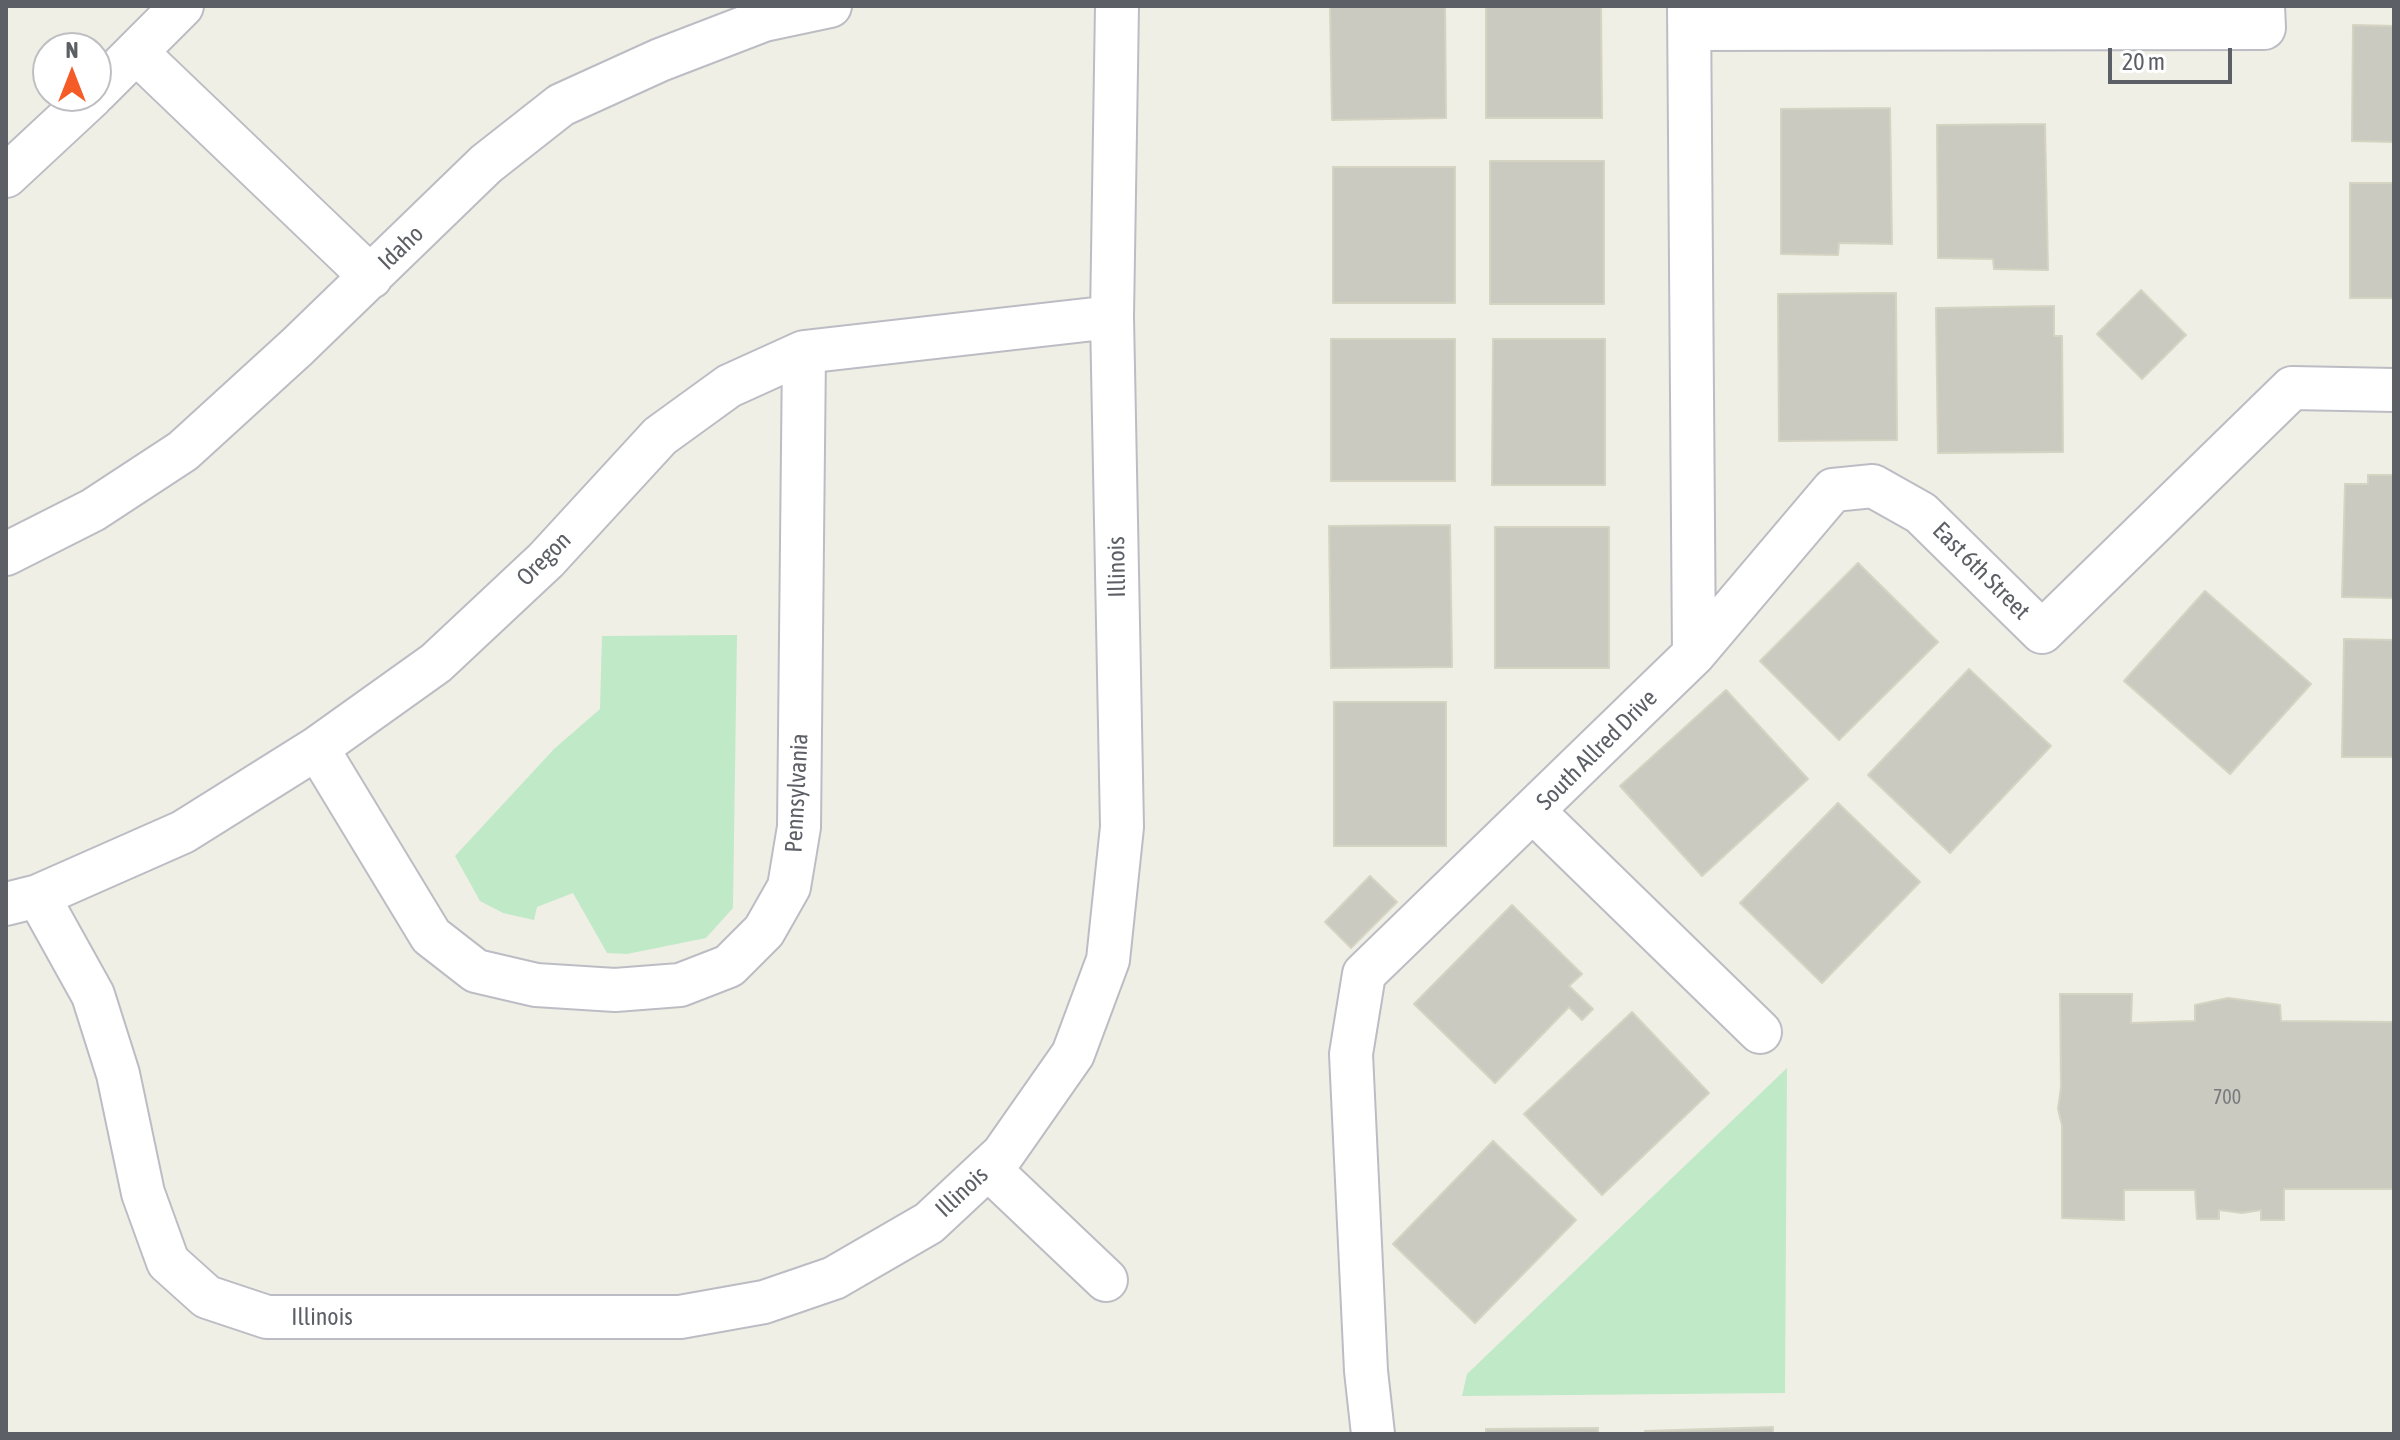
<!DOCTYPE html>
<style>
body{margin:0}
#map{position:relative;width:2400px;height:1440px;overflow:hidden;background:#f0efe5;font-family:"Asap Condensed",sans-serif}
canvas{display:block}
.frame{position:absolute;inset:0;border:8px solid #5c5f66;pointer-events:none}
.north{position:absolute;left:32px;top:32px;width:80px;height:80px;box-sizing:border-box;background:#fff;border:2px solid #bebfc2;border-radius:50%;rotate:0deg;font-size:22px;font-weight:700;line-height:32px;text-align:center;color:#5c5f66}
.north::after{content:'';display:block;margin:auto;width:28px;height:36px;background:#f55b26;clip-path:polygon(50% 0,100% 100%,50% 72%,0 100%)}
.scale{position:absolute;left:2108px;top:48px;width:124px;height:36px;box-sizing:border-box;border:4px solid #5c5f66;border-top:0;padding-left:10px;font-size:24px;line-height:28px;white-space:nowrap;color:#5c5f66;-webkit-text-stroke:6px #fff;paint-order:stroke}
</style>
<div id="map">
<canvas width="2400" height="1440"></canvas>
<div class="frame"></div>
<div class="north">N</div>
<div class="scale">20 m</div>
</div>
<script>
const g = document.querySelector('canvas').getContext('2d');
g.lineJoin = 'round';
function fill(path, color) { g.fillStyle = color; g.fill(path, 'evenodd'); }
const toPath = rows => new Path2D(rows.map(r => 'M' + r).join(''));
function trace(path, color, width, dash) { g.strokeStyle = color; g.lineWidth = width; g.lineCap = dash ? 'butt' : 'round'; g.setLineDash(dash || []); g.stroke(path); }
function label(font, color, halo, rows, align = 'center') {
  g.font = font + ' "Asap Condensed",sans-serif'; g.lineWidth = 6; g.setLineDash([]); g.textBaseline = 'middle'; g.strokeStyle = halo; g.fillStyle = color; for (const [text, x, y, turn = 0] of rows) {
    g.save(); g.translate(x, y); g.rotate((+turn || 0) * Math.PI / 180); g.textAlign = isNaN(turn) ? turn : align; if (halo) g.strokeText(text, 0, 0); g.fillText(text, 0, 0); g.restore();
  }
}
const green = toPath([
 [737,635,733,908,706,938,627,954,607,953,573,893,537,907,534,920,503,913,480,901,455,856,554,749,600,709,602,636],
 [1787,1068,1785,1393,1462,1396,1467,1374]
]);
const building = toPath([
 [1330,6,1445,6,1446,118,1332,120,1330,6],
 [1486,6,1601,6,1602,118,1486,118,1486,6],
 [2353,25,2394,26,2394,142,2352,141,2353,25],
 [1890,108,1892,244,1839,243,1838,255,1781,254,1781,109,1890,108],
 [2045,124,2048,270,1994,269,1993,259,1938,258,1937,125,2045,124],
 [1490,161,1604,161,1604,304,1490,304,1490,161],
 [1333,167,1455,167,1455,303,1333,303,1333,167],
 [2350,183,2394,183,2394,298,2350,298,2350,183],
 [2141,290,2186,335,2142,379,2097,334,2141,290],
 [1896,293,1897,440,1779,441,1778,294,1896,293],
 [2054,306,2054,336,2062,336,2063,452,1938,453,1936,308,2054,306],
 [1331,339,1455,339,1455,481,1331,481,1331,339],
 [1493,339,1605,339,1605,485,1492,485,1493,339],
 [2368,475,2394,475,2394,598,2342,597,2345,484,2368,484,2368,475],
 [1450,525,1452,667,1331,668,1329,526,1450,525],
 [1495,527,1609,527,1609,668,1495,668,1495,527],
 [1858,563,1938,642,1839,740,1760,661,1858,563],
 [2205,591,2311,684,2230,774,2124,681,2205,591],
 [2344,639,2394,640,2394,757,2342,757,2344,639],
 [1969,669,2051,746,1950,853,1868,775,1969,669],
 [1726,690,1808,779,1702,876,1620,786,1726,690],
 [1334,702,1446,702,1446,846,1334,846,1334,702],
 [1838,803,1920,882,1822,983,1740,903,1838,803],
 [1370,876,1397,902,1351,948,1325,922,1370,876],
 [1512,905,1582,974,1569,986,1593,1009,1582,1020,1569,1007,1495,1083,1414,1004,1512,905],
 [2060,994,2132,994,2131,1023,2195,1021,2195,1005,2228,998,2280,1005,2281,1021,2394,1022,2394,1189,2284,1189,2284,1220,2261,1220,2261,1210,2242,1213,2219,1210,2219,1219,2197,1219,2195,1190,2124,1190,2124,1220,2062,1218,2062,1125,2058,1109,2061,1087,2060,994],
 [1632,1012,1709,1093,1602,1195,1524,1114,1632,1012],
 [1493,1141,1576,1220,1475,1323,1393,1244,1493,1141],
 [1773,1427,1773,1434,1645,1434,1645,1431,1773,1427],
 [1598,1428,1598,1434,1486,1434,1486,1429,1598,1428]
]);
const minor = toPath([
 [1690,29,2264,28,2263,6],
 [136,52,371,277],
 [96,92,182,6],
 [6,176,92,96],
 [6,554,93,510,183,451,297,347,486,164,561,105,660,60,764,20,830,6],
 [1694,654,1833,490,1873,486,1921,513,2042,632,2292,388,2394,390],
 [317,748,431,936,476,971,536,985,615,990,680,985,729,966,764,931,789,887,799,827,804,352],
 [1534,812,1760,1032],
 [38,896,93,995,118,1074,143,1193,168,1262,207,1297,267,1317,680,1317,764,1302,834,1278,929,1223,1003,1154,1073,1054,1108,960,1122,827,1112,317,1117,6],
 [6,904,38,896,183,832,317,748,436,663,546,560,660,436,729,386,804,352,1112,317],
 [988,1168,1106,1280],
 [1373,1434,1366,1371,1351,1054,1364,974,1694,654,1689,6]
]);
const numberNames = [
 ["700",2227,1098]
];
const streetNames = [
 ["Idaho",401,248,-44],
 ["Oregon",544,559,-45],
 ["Illinois",1117,567,-91],
 ["East 6th Street",1981,571,45],
 ["South Allred Drive",1597,750,-45],
 ["Pennsylvania",797,793,-87],
 ["Illinois",962,1192,-43],
 ["Illinois",322,1317]
];
fill(green, '#c0e9c7');
fill(building, '#cbcac1');
trace(building, '#d5d3c2', 2);
trace(minor, '#bcbdc4', 46);
trace(minor, '#fff', 42);
label('20px', '#787a7d', null, numberNames);
label('24px', '#5c5f66', '#fff', streetNames);
</script>
